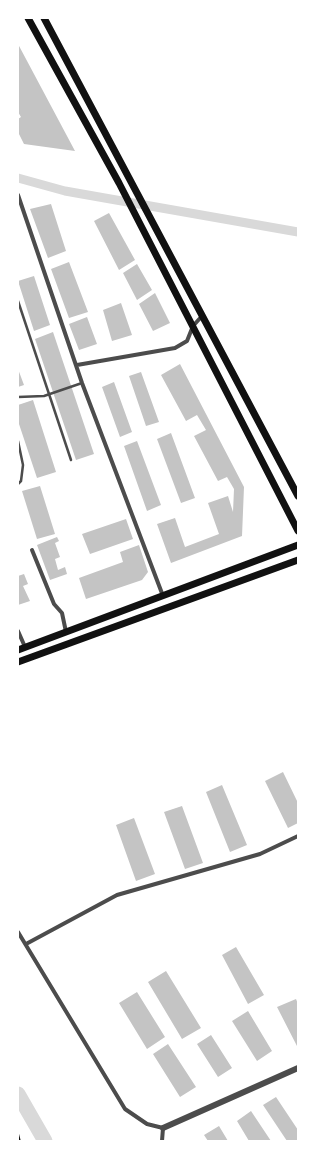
<!DOCTYPE html>
<style>
body{margin:0}
#map{position:relative;width:316px;height:1159px;overflow:hidden;background:#fff;font-family:"PT Serif",serif}
canvas{display:block}
.frame{position:absolute;inset:0;border:19px solid #fff;pointer-events:none}
</style>
<div id="map">
<canvas width="316" height="1159"></canvas>
<div class="frame"></div>
</div>
<script>
const g = document.querySelector('canvas').getContext('2d');
g.lineJoin = 'round';
const toPath = rows => new Path2D(rows.map(r => 'M' + r).join(''));
function trace(path, color, width, dash) { g.strokeStyle = color; g.lineWidth = width; g.lineCap = dash ? 'butt' : 'round'; g.setLineDash(dash || []); g.stroke(path); }
function fill(path, color) { g.fillStyle = color; g.fill(path, 'evenodd'); }
const canal = toPath([
 [18,178,65,191,298,232]
]);
const river = toPath([
 [18,1094,45,1141]
]);
const building = toPath([
 [18,44,75,151,24,144,18,132,18,119,21,117,18,112],
 [51,204,66,251,48,258,30,209],
 [109,213,135,260,119,270,94,221],
 [69,262,88,312,69,318,51,269],
 [137,264,152,290,137,300,123,273],
 [34,276,50,325,34,331,18,281],
 [155,293,170,323,153,331,139,304],
 [121,303,132,335,112,341,103,310],
 [87,317,97,344,79,350,69,324],
 [53,332,94,454,76,460,35,339],
 [180,364,244,487,242,536,171,563,157,524,175,518,185,547,219,534,208,503,228,496,233,512,234,489,227,477,218,481,194,436,206,430,197,415,186,421,161,375],
 [18,369,24,385,18,387],
 [141,372,159,422,146,426,129,376],
 [114,382,132,432,120,437,102,387],
 [33,400,56,472,37,478,18,421,18,405],
 [171,433,195,498,181,503,157,439],
 [137,441,161,505,147,511,124,446],
 [40,486,55,534,37,539,22,491],
 [126,519,133,539,90,554,82,534],
 [57,537,59,541,55,543,60,557,55,559,58,570,65,567,67,574,50,580,37,545],
 [139,545,148,572,142,580,86,599,79,578,123,562,120,552],
 [24,574,28,584,23,586,30,601,18,605,18,576],
 [283,772,298,803,298,823,288,828,265,781],
 [222,785,247,845,230,852,206,792],
 [182,806,203,863,185,869,164,812],
 [134,818,155,874,136,881,116,825],
 [236,947,264,995,248,1004,222,955],
 [166,971,201,1028,182,1039,148,982],
 [137,992,165,1037,147,1049,119,1003],
 [296,999,298,1004,298,1048,277,1007],
 [248,1011,272,1051,257,1061,232,1021],
 [211,1035,232,1068,218,1077,197,1044],
 [168,1044,196,1087,180,1097,153,1054],
 [276,1097,298,1130,298,1141,287,1141,263,1105],
 [251,1111,271,1141,249,1141,237,1121],
 [219,1126,228,1141,208,1141,204,1135]
]);
const path = toPath([
 [18,1133,20,1141]
]);
const service = toPath([
 [18,301,71,460],
 [18,397,44,396,82,383],
 [18,441,23,465,21,481,18,484]
]);
const minor = toPath([
 [18,195,82,383,163,596],
 [77,365,175,348,187,341,193,326,202,316],
 [32,550,54,604,62,613,66,632],
 [18,631,25,647],
 [18,932,125,1109,147,1124,163,1128,162,1141],
 [26,944,117,895,260,854,298,836]
]);
const tertiary = toPath([
 [163,1128,298,1068]
]);
const secondary = toPath([
 [28,18,119,183,298,531],
 [44,18,298,496],
 [18,650,298,545],
 [18,662,298,560]
]);
trace(canal, '#d9d9d9', 9);
trace(river, '#d9d9d9', 15);
fill(building, '#c4c4c4');
trace(path, '#111', 1.5);
trace(service, '#4c4c4c', 2.5);
trace(minor, '#4c4c4c', 4);
trace(tertiary, '#4c4c4c', 6);
trace(secondary, '#111', 7);
</script>
